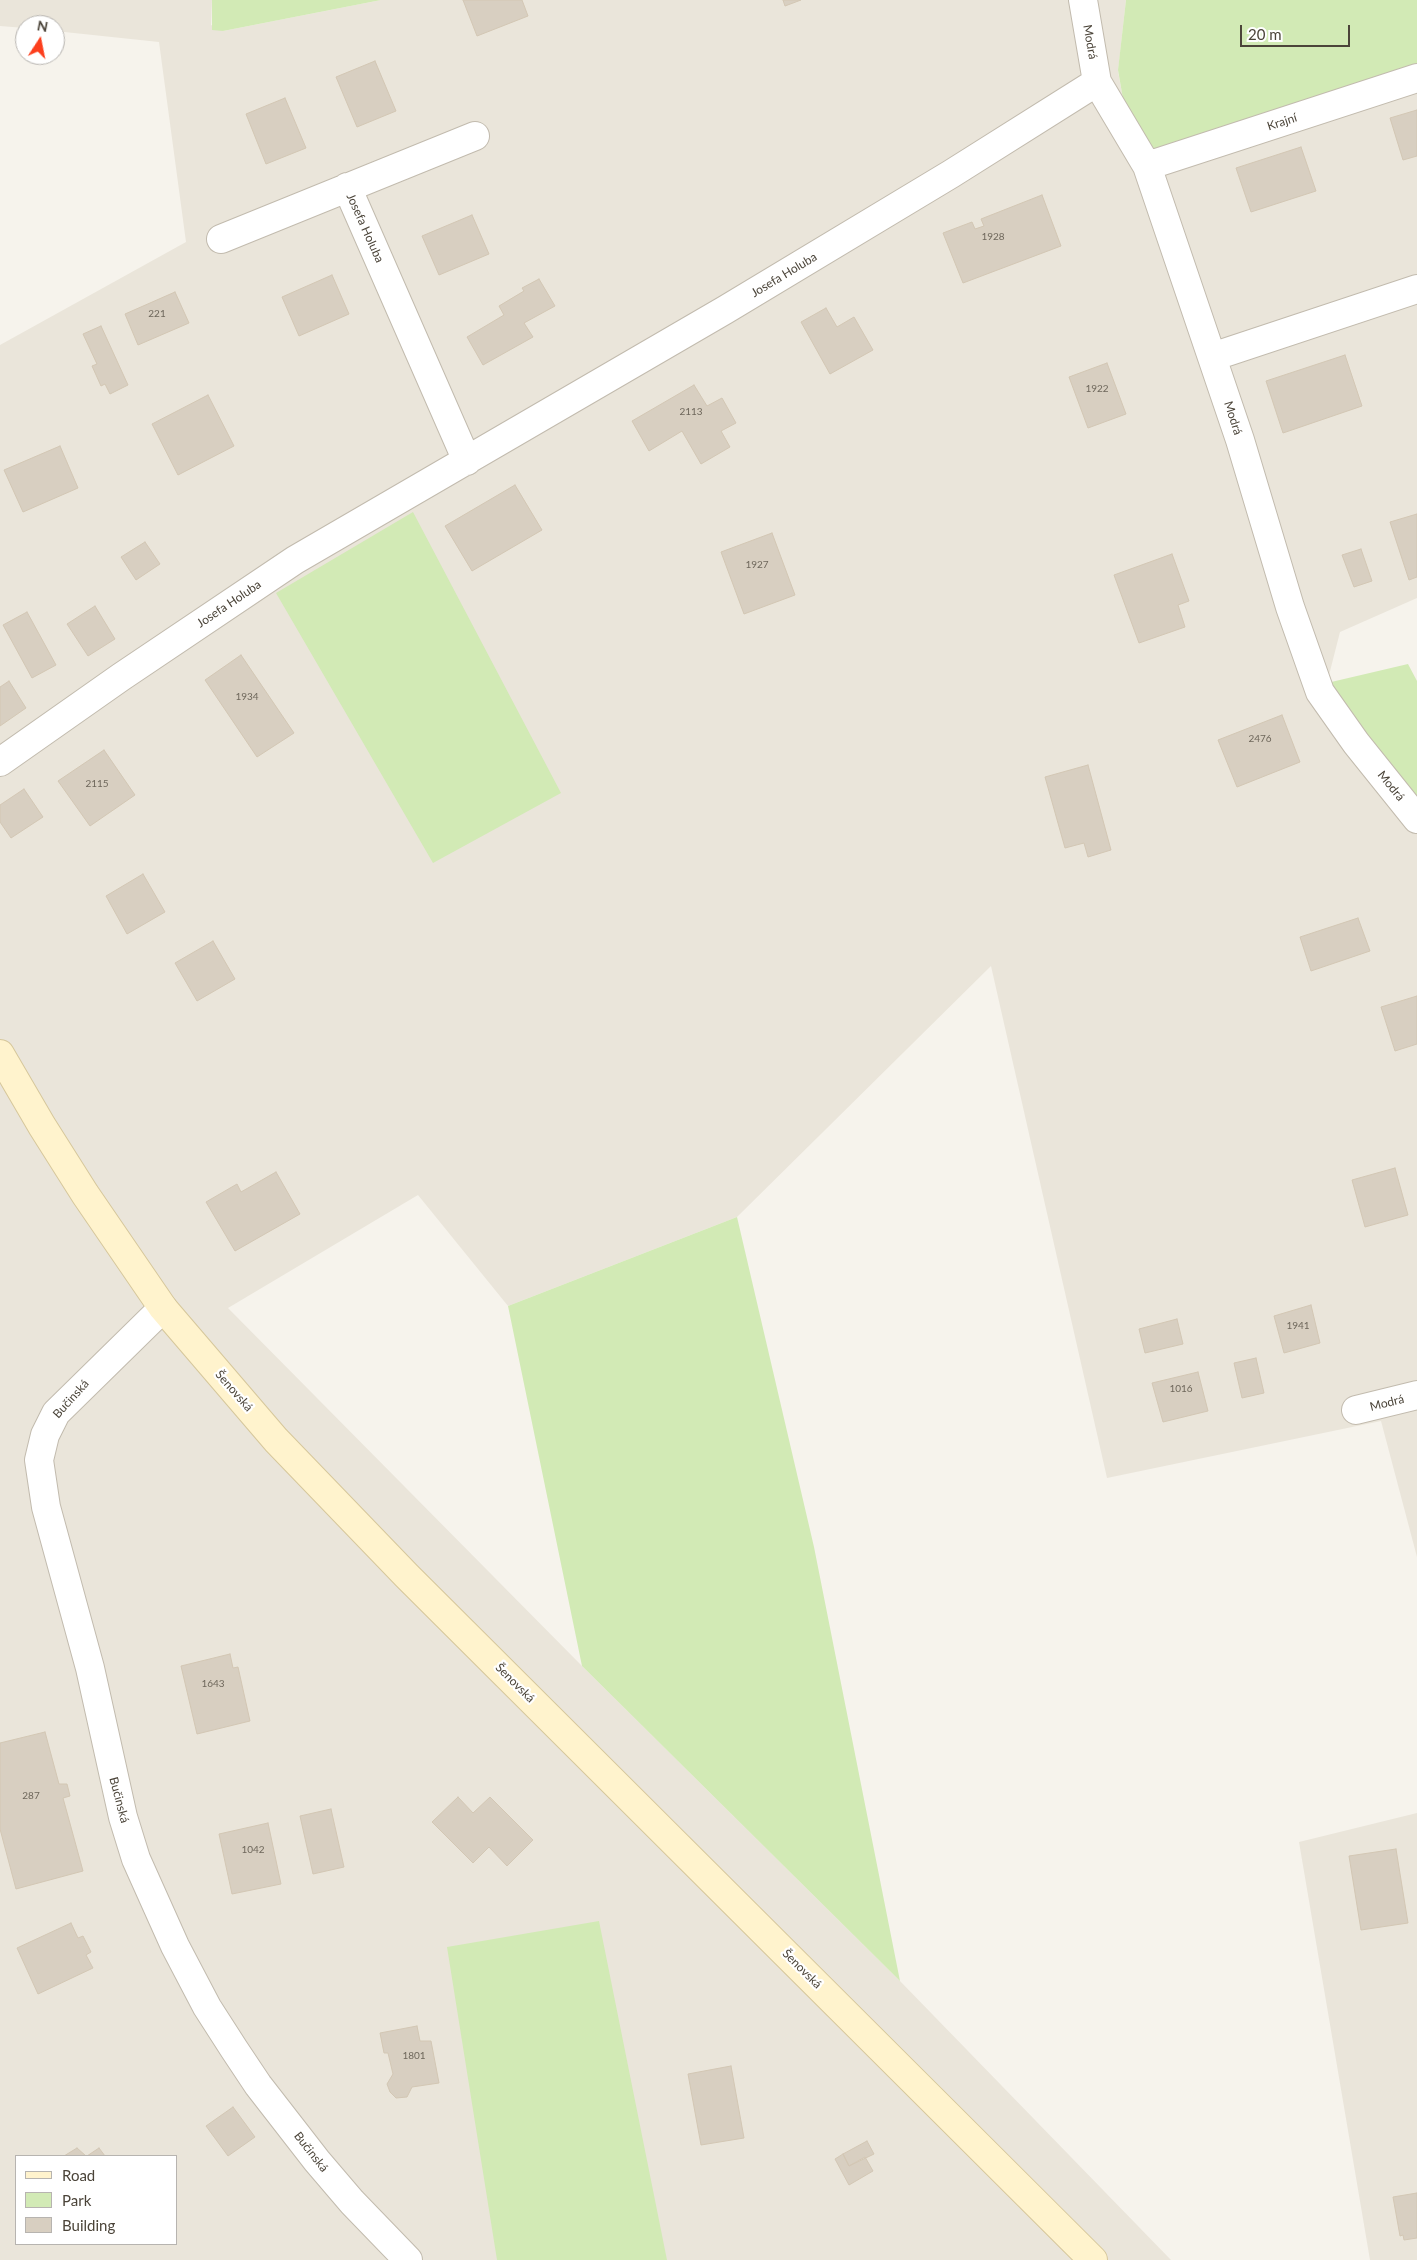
<!DOCTYPE html>
<meta charset="utf-8">
<style>
body{margin:0}
#map{position:relative;width:1417px;height:2260px;overflow:hidden;background:#f6f3ec;font-family:Lato,sans-serif}
canvas{display:block}
.legend{position:absolute;left:15px;top:2155px;width:162px;height:90px;box-sizing:border-box;background:#fff;border:1px solid #b7b4b0;margin:0;padding:6px 9px;list-style:none;font-size:15px;color:#4b4439}
.legend li{display:flex;align-items:center;gap:10px;height:25px}
.legend b{width:25px;border:1px solid #b7b4b0}
.north{position:absolute;left:15px;top:15px;width:50px;height:50px;box-sizing:border-box;background:#fff;border:1px solid #b7b4b0;border-radius:50%;rotate:11deg;font-size:14px;font-weight:700;line-height:20px;text-align:center;color:#4b4439}
.north::after{content:'';display:block;margin:auto;width:18px;height:22px;background:#fc3f1d;clip-path:polygon(50% 0,100% 100%,50% 72%,0 100%)}
.scale{position:absolute;left:1240px;top:25px;width:110px;height:22px;box-sizing:border-box;border:2px solid #4b4439;border-top:0;padding-left:6px;font-size:15px;line-height:18px;white-space:nowrap;color:#4b4439;-webkit-text-stroke:4px #fff;paint-order:stroke}
</style>
<div id="map">
<canvas width="1417" height="2260"></canvas>
<ul class="legend">
<li><b style="height:6px;background:#fff3cd"></b>Road</li>
<li><b style="height:14px;background:#d2eab5"></b>Park</li>
<li><b style="height:14px;background:#d8cfc1"></b>Building</li>
</ul>
<div class="north">N</div>
<div class="scale">20 m</div>
</div>
<script>
const g = document.querySelector('canvas').getContext('2d');
g.lineJoin = 'round';
function fill(path, color) { g.fillStyle = color; g.fill(path, 'evenodd'); }
const toPath = rows => new Path2D(rows.map(r => 'M' + r).join(''));
function trace(path, color, width, dash) { g.strokeStyle = color; g.lineWidth = width; g.lineCap = dash ? 'butt' : 'round'; g.setLineDash(dash || []); g.stroke(path); }
function label(font, color, halo, rows, align = 'center') {
  g.font = font + ' Lato,sans-serif'; g.lineWidth = 4.5; g.setLineDash([]); g.textBaseline = 'middle'; g.strokeStyle = halo; g.fillStyle = color; for (const [text, x, y, turn = 0] of rows) {
    g.save(); g.translate(x, y); g.rotate((+turn || 0) * Math.PI / 180); g.textAlign = isNaN(turn) ? turn : align; if (halo) g.strokeText(text, 0, 0); g.fillText(text, 0, 0); g.restore();
  }
}
const residential = toPath([
 [0,0,212,0,211,25,223,31,381,0,1126,0,1118,71,1123,99,1417,75,1417,598,1340,632,1327,683,1417,808,1417,1557,1381,1421,1107,1478,991,966,737,1217,508,1306,418,1195,228,1308,582,1666,900,1981,1171,2260,0,2260,0,345,186,242,159,42,55,31,55,25,25,25,25,28,0,26],
 [16,2156,176,2156,176,2244,16,2244],
 [1417,1813,1417,2260,1370,2260,1299,1842]
]);
const green = toPath([
 [212,0,381,0,223,31,212,30],
 [1126,0,1417,0,1417,73,1171,150,1147,151,1132,126,1123,99,1118,70],
 [413,512,561,793,433,863,276,593],
 [1408,664,1417,681,1417,808,1327,683],
 [737,1217,814,1547,900,1981,582,1666,508,1306],
 [599,1921,667,2260,497,2260,447,1947]
]);
const building = toPath([
 [463,0,522,0,528,16,477,36,463,0],
 [783,0,801,0,785,6,783,0],
 [375,61,396,111,357,127,336,77,375,61],
 [285,98,306,148,266,164,246,114,285,98],
 [1417,110,1417,156,1403,160,1390,118,1417,110],
 [1301,147,1316,191,1251,212,1236,168,1301,147],
 [1042,195,1061,246,963,283,943,233,972,222,975,229,984,226,981,219,1042,195],
 [472,215,489,254,439,275,422,236,472,215],
 [332,275,349,314,299,336,282,297,332,275],
 [539,279,555,306,524,323,533,337,483,365,467,337,504,315,499,306,524,291,522,288,539,279],
 [175,292,189,323,138,345,125,314,175,292],
 [826,308,837,327,854,317,873,350,830,374,801,322,826,308],
 [101,326,128,385,110,394,105,384,101,386,92,366,97,364,83,334,101,326],
 [1345,355,1362,406,1283,433,1266,381,1345,355],
 [1107,363,1126,414,1088,428,1069,377,1107,363],
 [694,385,707,406,722,398,736,423,721,431,730,447,701,464,682,431,649,451,632,421,694,385],
 [208,395,234,446,178,475,152,424,208,395],
 [60,446,78,488,23,512,4,470,60,446],
 [515,485,542,530,472,571,445,526,515,485],
 [1417,514,1417,577,1409,580,1390,522,1417,514],
 [772,533,795,595,744,614,721,552,772,533],
 [145,542,160,564,136,580,121,557,145,542],
 [1361,549,1372,581,1354,587,1342,555,1361,549],
 [1172,554,1189,601,1178,605,1185,627,1139,643,1114,575,1172,554],
 [95,606,115,639,88,656,67,624,95,606],
 [27,612,56,665,32,678,3,625,27,612],
 [241,655,294,733,257,757,205,680,241,655],
 [9,681,26,708,0,726,0,687,9,681],
 [1282,715,1300,762,1237,787,1218,740,1282,715],
 [104,750,135,795,90,826,58,781,104,750],
 [1088,765,1111,850,1088,857,1084,843,1065,848,1045,777,1088,765],
 [24,789,43,817,11,838,0,822,0,805,24,789],
 [143,874,165,912,127,934,106,896,143,874],
 [1358,918,1370,951,1311,971,1300,937,1358,918],
 [213,941,235,979,197,1001,175,963,213,941],
 [1417,996,1417,1044,1395,1051,1381,1007,1417,996],
 [1395,1168,1408,1215,1365,1227,1352,1180,1395,1168],
 [276,1172,300,1214,235,1251,206,1202,237,1184,241,1192,276,1172],
 [1311,1305,1320,1343,1284,1353,1274,1316,1311,1305],
 [1177,1319,1183,1344,1145,1353,1139,1329,1177,1319],
 [1256,1358,1264,1393,1242,1398,1234,1363,1256,1358],
 [1198,1372,1208,1411,1163,1422,1152,1383,1198,1372],
 [230,1654,233,1668,238,1667,250,1721,197,1734,181,1666,230,1654],
 [45,1732,59,1784,67,1784,70,1796,63,1798,83,1871,16,1889,0,1829,0,1743,45,1732],
 [458,1797,473,1813,490,1797,533,1840,507,1866,489,1847,473,1863,432,1822,458,1797],
 [331,1809,344,1867,313,1874,300,1816,331,1809],
 [268,1823,281,1884,232,1894,219,1834,268,1823],
 [1396,1849,1408,1923,1361,1930,1349,1856,1396,1849],
 [71,1923,78,1938,83,1936,91,1952,86,1955,93,1968,38,1994,17,1948,71,1923],
 [417,2026,420,2041,431,2041,439,2083,412,2087,407,2097,396,2098,390,2092,387,2084,393,2074,388,2053,384,2053,380,2033,417,2026],
 [731,2066,744,2138,701,2145,688,2074,731,2066],
 [233,2107,255,2137,228,2156,206,2126,233,2107],
 [867,2141,874,2154,849,2166,843,2154,867,2141],
 [77,2148,86,2156,64,2156,77,2148],
 [99,2148,105,2156,87,2156,99,2148],
 [843,2154,849,2166,865,2157,873,2171,849,2185,835,2159,843,2154],
 [1417,2193,1417,2238,1404,2240,1403,2235,1400,2236,1393,2197,1417,2193]
]);
const street = toPath([
 [1083,0,1097,82,1147,166,1240,440,1290,607,1320,692,1356,743,1417,819],
 [1147,166,1417,78],
 [347,187,467,461],
 [221,239,475,136],
 [1212,357,1417,289],
 [0,762,121,677,295,560,725,310,951,174,1097,82],
 [163,1308,56,1413,45,1435,39,1460,46,1507,90,1668,123,1817,136,1859,175,1946,207,2007,234,2049,258,2085,317,2161,352,2202,408,2260],
 [1356,1410,1417,1395]
]);
const secondary = toPath([
 [0,1054,42,1126,85,1194,163,1308,276,1440,407,1576,1093,2260]
]);
const numberNames = [
 ["1928",993,237],
 ["221",157,314],
 ["1922",1097,389],
 ["2113",691,412],
 ["1927",757,565],
 ["1934",247,697],
 ["2476",1260,739],
 ["2115",97,784],
 ["1941",1298,1326],
 ["1016",1181,1389],
 ["1643",213,1684],
 ["287",31,1796],
 ["1042",253,1850],
 ["1801",414,2056]
];
const streetNames = [
 ["Modrá",1090,42,80],
 ["Krajní",1282,122,-18],
 ["Josefa Holuba",365,228,66],
 ["Josefa Holuba",784,275,-31],
 ["Modrá",1233,418,72],
 ["Josefa Holuba",229,604,-34],
 ["Modrá",1391,786,51],
 ["Šenovská",234,1391,49],
 ["Bučinská",71,1399,-48],
 ["Modrá",1387,1403,-14],
 ["Šenovská",515,1683,45],
 ["Bučinská",119,1800,75],
 ["Šenovská",802,1969,45],
 ["Bučinská",311,2152,52]
];
fill(residential, '#eae5da');
fill(green, '#d2eab5');
fill(building, '#d8cfc1');
trace(building, '#d3c7b4', 1);
trace(street, '#c2bbae', 30);
trace(secondary, '#d6c79b', 30);
trace(street, '#fff', 28);
trace(secondary, '#fff3cd', 28);
label('10px', '#6e675b', null, numberNames);
label('12px', '#4b4439', '#fff', streetNames);
</script>
